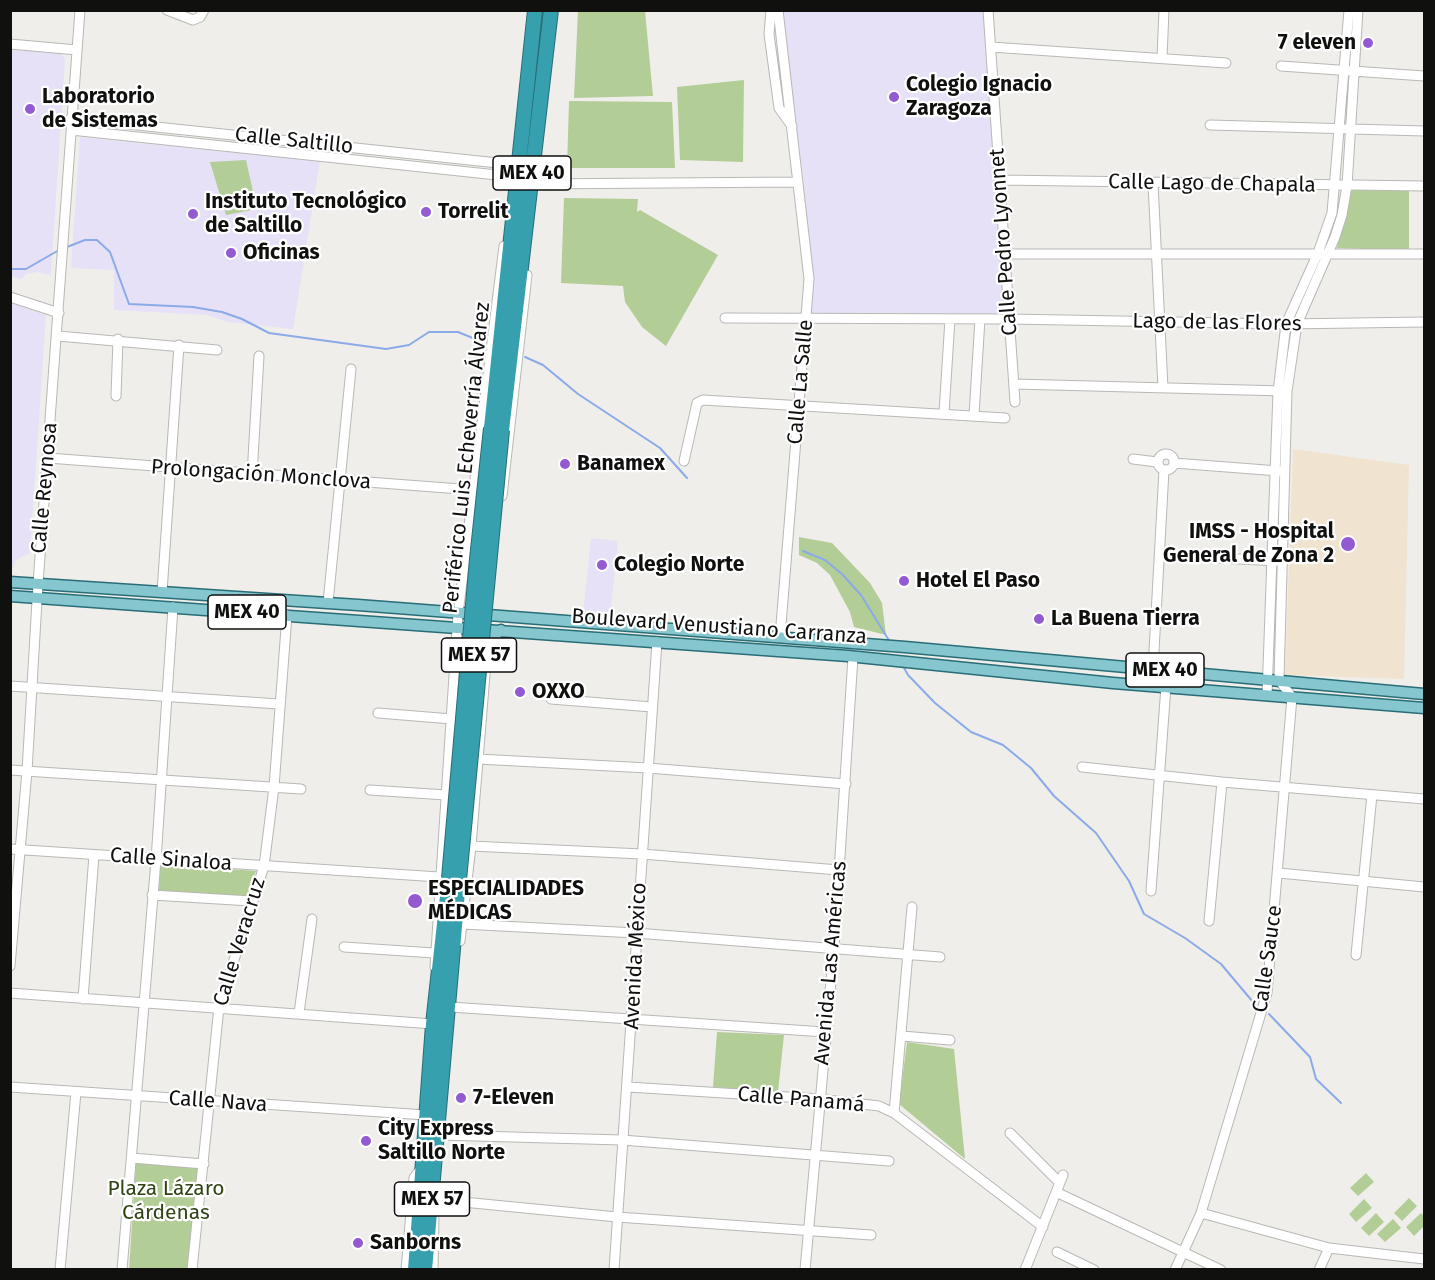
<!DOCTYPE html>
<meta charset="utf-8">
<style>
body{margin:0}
#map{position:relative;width:1435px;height:1280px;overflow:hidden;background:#f0eeeb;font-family:"Fira Sans",sans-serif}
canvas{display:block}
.frame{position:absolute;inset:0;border:12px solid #10100f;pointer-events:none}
</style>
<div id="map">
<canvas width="1435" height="1280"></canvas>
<div class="frame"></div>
</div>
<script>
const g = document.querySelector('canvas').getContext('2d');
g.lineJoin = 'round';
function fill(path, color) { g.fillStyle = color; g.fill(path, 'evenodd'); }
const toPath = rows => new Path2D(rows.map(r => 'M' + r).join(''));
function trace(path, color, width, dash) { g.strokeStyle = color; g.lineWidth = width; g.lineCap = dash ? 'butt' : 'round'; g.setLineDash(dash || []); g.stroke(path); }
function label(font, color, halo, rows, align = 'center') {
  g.font = font + ' "Fira Sans",sans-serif'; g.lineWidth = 4.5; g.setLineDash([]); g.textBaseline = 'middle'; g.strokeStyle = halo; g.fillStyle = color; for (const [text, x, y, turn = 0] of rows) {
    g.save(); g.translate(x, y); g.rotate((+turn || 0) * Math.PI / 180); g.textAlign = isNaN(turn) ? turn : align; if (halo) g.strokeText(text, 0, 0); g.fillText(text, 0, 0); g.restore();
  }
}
const education = toPath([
 [782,11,989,11,1009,319,806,318,810,277,804,183],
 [11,50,60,53,65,59,51,275,38,272,26,274,22,279,11,276],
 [80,137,320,161,293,329,227,322,207,315,114,310,114,270,71,268],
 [11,303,46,315,30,553,16,560,13,568,10,567],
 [591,538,618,541,610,617,583,614]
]);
const medical = toPath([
 [1293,449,1409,465,1404,679,1285,675]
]);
const green = toPath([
 [578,11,645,11,653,96,574,98],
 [744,80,743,162,680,160,677,87],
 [569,101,672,102,675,168,567,168],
 [246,160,257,209,226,215,210,162],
 [1348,190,1409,191,1409,251,1337,248],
 [564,198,638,199,637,212,640,210,718,255,666,346,642,327,625,302,623,286,561,283],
 [799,537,832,543,870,583,882,603,886,635,854,627,850,612,830,575,817,563,799,555],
 [160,864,256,871,247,897,159,892],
 [717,1032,784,1035,778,1092,713,1087],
 [907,1042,954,1049,965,1159,899,1104],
 [136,1163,201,1167,192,1269,129,1270],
 [1366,1173,1374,1182,1358,1196,1350,1188],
 [1409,1198,1417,1206,1402,1221,1394,1213],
 [1364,1199,1372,1208,1356,1222,1349,1214],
 [1376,1213,1384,1222,1369,1236,1361,1228],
 [1421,1213,1424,1216,1424,1226,1414,1236,1406,1227],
 [1393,1219,1401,1228,1385,1242,1377,1234]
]);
const stream = toPath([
 [67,247,85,240,97,240,110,252,129,304,193,307,222,312,242,319,269,333,386,349,409,345,429,332,458,332,480,341],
 [10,269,26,269,59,250],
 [525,357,543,365,578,394,660,448,687,478],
 [803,551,825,560,842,574,861,595,890,642],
 [903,666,908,675,935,703,971,732,1003,745,1031,768,1054,796,1096,833,1129,881,1144,914,1185,938,1221,964,1253,1002],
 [1269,1014,1310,1057,1316,1079,1341,1103]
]);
const minor = toPath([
 [167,10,193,20,200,17,204,10],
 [771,10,769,34,779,108,792,126],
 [778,10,809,279,780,637],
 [988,10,1015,402],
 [10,44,77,50],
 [991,47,1226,63],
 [1162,58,1164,10],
 [1281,66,1424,76],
 [71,118,517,165],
 [1210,125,1424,131],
 [71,130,516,177],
 [1000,180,1424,186],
 [1153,183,1163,388],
 [531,184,798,182],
 [1005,254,1424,254],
 [10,297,59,313],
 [725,318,1009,319,1286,324,1424,322],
 [58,336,217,350],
 [1014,384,1284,391],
 [116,396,118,339],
 [944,413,950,319],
 [974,415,980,319],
 '1158 462a8 8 0 1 1 16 0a8 8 0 1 1-16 0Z',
 [48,458,474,490],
 [1133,459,1157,462],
 [684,461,697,403,703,400,1005,418],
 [1174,463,1279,471],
 [252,475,259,356],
 [502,496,527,275],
 [1160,555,1278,561],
 [162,592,179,345],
 [328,603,351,369],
 [1153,669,1164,470],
 [10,686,279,704],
 [1267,695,1278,392,1286,324,1318,253,1332,213,1349,10],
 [551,699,652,707],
 [378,713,452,719],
 [478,759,648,768,846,784],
 [1082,767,1222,782,1424,799],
 [10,770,301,789],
 [370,790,446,795],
 [471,846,642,854,839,870],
 [10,849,439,877],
 [1279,873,1424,887],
 [1151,891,1166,686],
 [152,895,251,901],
 [1209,921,1222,782],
 [462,924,636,933,940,957],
 [460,941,471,846,487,650],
 [344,947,434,953],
 [1356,955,1372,795],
 [10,966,27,771,38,584,80,10],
 [435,967,458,614,504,246],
 [10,993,433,1024],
 [83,999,94,855],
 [450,1007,825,1032],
 [299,1013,312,919],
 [902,1036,950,1040],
 [10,1087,426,1115],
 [628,1087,819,1099,879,1106,894,1113,1043,1227],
 [894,1113,912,907],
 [1010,1133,1059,1182],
 [439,1135,622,1140,889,1161],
 [132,1158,204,1164],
 [1056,1192,1221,1270],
 [432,1199,617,1217,871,1235],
 [1201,1213,1329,1248,1424,1259],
 [1057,1252,1094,1270],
 [60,1270,76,1092],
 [122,1270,156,860,173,607],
 [192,1270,219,1007,264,866,274,787,287,615],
 [406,1270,414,1178,422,1167],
 [433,1270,434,1218],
 [614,1270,657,642],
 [805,1270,834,948,853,657],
 [1025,1270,1063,1175],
 [1175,1270,1201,1213,1267,993,1292,697,1279,680,1287,391,1297,324,1335,237,1342,215,1347,186,1358,10],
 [1319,1270,1329,1248]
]);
const major = toPath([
 [10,582,358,605,905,647,1424,694],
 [10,596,848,656,1113,683,1424,708],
 [487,646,493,637,501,630]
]);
const highway = toPath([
 [491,428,535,10],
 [502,430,551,10],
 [415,1270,433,1024,449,878],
 [425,1270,459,880]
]);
const highwayBridge = toPath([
 [449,878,477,559,491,428],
 [459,880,502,430]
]);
const markers = [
 [1368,43,6,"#935ad2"],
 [894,97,6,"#935ad2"],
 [30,109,6,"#935ad2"],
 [426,212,6,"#935ad2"],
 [193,214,6,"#935ad2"],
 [231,253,6,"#935ad2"],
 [565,464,6,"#935ad2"],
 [1348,544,8,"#935ad2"],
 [602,565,6,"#935ad2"],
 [904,581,6,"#935ad2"],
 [1039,619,6,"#935ad2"],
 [520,692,6,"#935ad2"],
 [415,901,8,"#935ad2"],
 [461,1098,6,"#935ad2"],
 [366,1141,6,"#935ad2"],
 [358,1243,6,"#935ad2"]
];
const shields = [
 [532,173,78],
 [247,612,78],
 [479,655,75],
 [1165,670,78],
 [432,1199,75]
];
const shieldNames = [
 ["MEX 40",532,173],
 ["MEX 40",247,612],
 ["MEX 57",479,655],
 ["MEX 40",1165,670],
 ["MEX 57",432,1199]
];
const poiNames = [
 ["7 eleven",1356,43,"right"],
 ["Colegio Ignacio",906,85],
 ["Zaragoza",906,109],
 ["Laboratorio",42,97],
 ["de Sistemas",42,121],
 ["Instituto Tecnológico",205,202],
 ["de Saltillo",205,226],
 ["Torrelit",438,212],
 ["Oficinas",243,253],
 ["Banamex",577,464],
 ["IMSS - Hospital",1334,532,"right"],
 ["General de Zona 2",1334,556,"right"],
 ["Colegio Norte",614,565],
 ["Hotel El Paso",916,581],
 ["La Buena Tierra",1051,619],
 ["OXXO",532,692],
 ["ESPECIALIDADES",428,889],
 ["MÉDICAS",428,913],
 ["7-Eleven",473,1098],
 ["City Express",378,1129],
 ["Saltillo Norte",378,1153],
 ["Sanborns",370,1243]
];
const streetNames = [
 ["Calle Saltillo",294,141,6],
 ["Calle Lago de Chapala",1212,184,1],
 ["Calle Pedro Lyonnet",1004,242,-94],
 ["Lago de las Flores",1217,323,1],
 ["Calle La Salle",801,382,-85],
 ["Periférico Luis Echeverría Álvarez",467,458,-84],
 ["Prolongación Monclova",261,475,4],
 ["Calle Reynosa",45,488,-85],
 ["Boulevard Venustiano Carranza",719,627,4],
 ["Calle Sinaloa",171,860,4],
 ["Calle Veracruz",240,942,-73],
 ["Avenida México",636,956,-87],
 ["Calle Sauce",1268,959,-82],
 ["Avenida Las Américas",831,963,-85],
 ["Calle Panamá",801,1100,5],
 ["Calle Nava",218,1102,4]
];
const parkNames = [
 ["Plaza Lázaro",166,1189],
 ["Cárdenas",166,1213]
];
fill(education, '#e6e1f7');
fill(medical, '#f0e3cf');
fill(green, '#b3cd97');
trace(stream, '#8aaae8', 2);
trace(minor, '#b9b8b5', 11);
trace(major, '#296e77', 13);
trace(highway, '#296e77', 16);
trace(minor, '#fff', 9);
trace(major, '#86c6cf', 10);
trace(highway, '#36a0af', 14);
trace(highwayBridge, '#296e77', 16, []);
trace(highwayBridge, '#36a0af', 14);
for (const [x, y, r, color] of markers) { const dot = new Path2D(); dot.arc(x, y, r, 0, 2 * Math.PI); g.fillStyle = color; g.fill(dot); trace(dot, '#fff', 2); }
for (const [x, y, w] of shields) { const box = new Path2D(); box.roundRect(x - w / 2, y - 17, w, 34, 4.5); g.fillStyle = '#fff'; g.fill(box); trace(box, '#10100f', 1.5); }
label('bold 20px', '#10100f', null, shieldNames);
label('bold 21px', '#10100f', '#fff', poiNames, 'left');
label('21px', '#10100f', '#fff', streetNames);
label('21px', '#304414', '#fff', parkNames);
</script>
